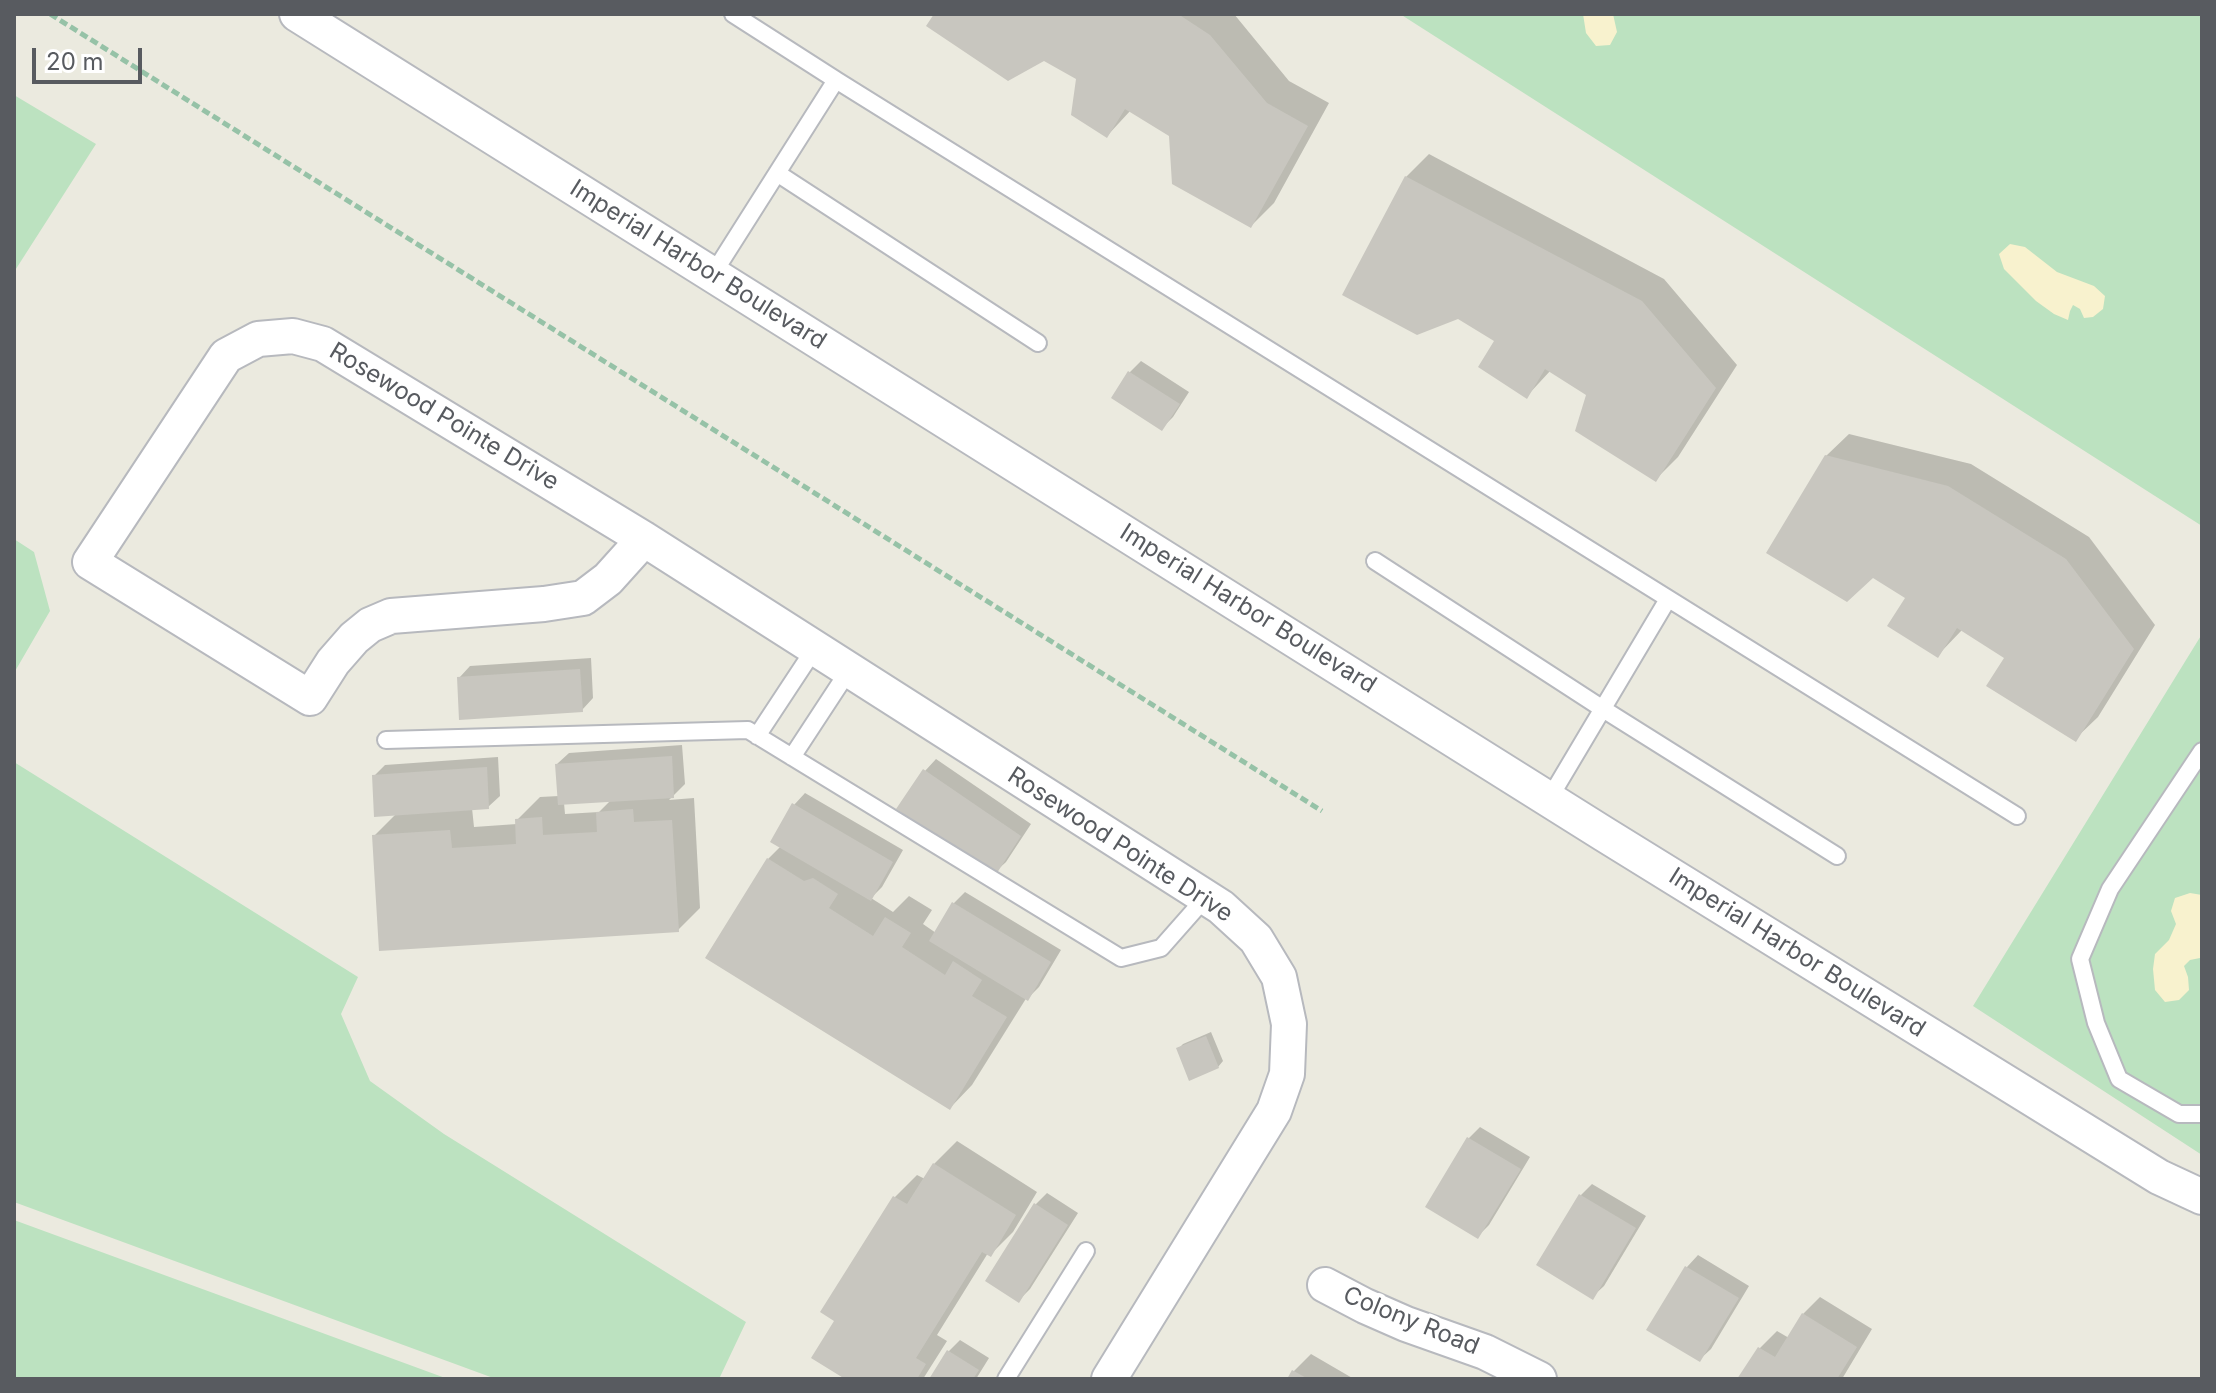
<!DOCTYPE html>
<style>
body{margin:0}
#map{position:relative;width:2216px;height:1393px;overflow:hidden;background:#ebeadf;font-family:Inter,sans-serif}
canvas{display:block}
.frame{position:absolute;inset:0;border:16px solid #585b60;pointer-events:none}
.scale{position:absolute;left:32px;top:48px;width:110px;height:36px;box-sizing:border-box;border:4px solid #585b60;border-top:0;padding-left:10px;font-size:24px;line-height:28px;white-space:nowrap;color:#585b60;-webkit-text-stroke:6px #fff;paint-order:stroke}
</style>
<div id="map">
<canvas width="2216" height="1393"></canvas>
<div class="frame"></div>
<div class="scale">20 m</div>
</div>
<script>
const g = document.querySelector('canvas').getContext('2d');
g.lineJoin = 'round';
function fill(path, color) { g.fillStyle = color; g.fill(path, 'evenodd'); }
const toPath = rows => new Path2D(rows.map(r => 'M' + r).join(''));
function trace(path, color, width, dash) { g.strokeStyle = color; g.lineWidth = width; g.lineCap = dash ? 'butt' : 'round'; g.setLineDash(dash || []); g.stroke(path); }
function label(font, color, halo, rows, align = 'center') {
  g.font = font + ' Inter,sans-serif'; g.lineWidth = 8; g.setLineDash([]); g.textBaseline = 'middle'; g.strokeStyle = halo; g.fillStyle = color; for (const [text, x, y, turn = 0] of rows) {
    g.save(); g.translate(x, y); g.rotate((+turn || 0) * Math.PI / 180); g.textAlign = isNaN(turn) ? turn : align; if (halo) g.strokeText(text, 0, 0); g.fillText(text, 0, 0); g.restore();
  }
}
const green = toPath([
 [1400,14,2202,14,2202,526],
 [14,95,96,144,14,272],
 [14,539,34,552,50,611,14,673],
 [2202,634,2202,1155,1973,1006],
 [14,762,358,977,341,1014,370,1081,444,1134,746,1322,719,1379,496,1379,14,1202],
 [14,1220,448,1379,20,1379,14,1377]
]);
const sand = toPath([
 [1583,14,1613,14,1617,32,1610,45,1596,46,1586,33],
 [2010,244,2025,247,2057,272,2094,286,2105,296,2103,309,2093,317,2084,318,2080,309,2073,305,2070,311,2068,320,2054,314,2036,301,2004,269,1999,254],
 [2190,893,2202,895,2202,950,2200,958,2190,960,2184,966,2188,977,2189,990,2179,1000,2165,1002,2155,990,2153,969,2155,954,2169,940,2176,924,2171,911,2175,898]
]);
const shadow = toPath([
 [936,14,1234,14,1289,81,1329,103,1274,203,1251,226,1170,135,1131,110,1107,136,1078,78,1044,59],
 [1429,154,1664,279,1737,365,1678,457,1656,479,1588,394,1551,370,1527,396,1406,177],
 [1141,361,1189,392,1173,417,1162,428,1114,398,1130,372],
 [1849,434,1971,464,2089,537,2155,625,2098,717,2075,739,2007,657,1962,630,1938,655,1907,597,1826,456],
 [591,658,593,698,582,710,459,678,470,666],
 [682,745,685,784,669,800,694,798,700,908,678,930,374,836,397,813,374,776,385,765,498,757,500,796,488,807,472,808,474,827,517,824,517,820,540,797,559,796,557,764,569,753],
 [611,800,599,812,565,814,564,803],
 [936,759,1031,824,1006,862,994,873,925,771],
 [805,793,903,850,882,887,871,898,893,912,909,896,932,910,923,924,936,933,953,904,965,892,1061,950,1039,987,1028,998,1027,997,972,1085,950,1108,768,859,781,846,794,805],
 [1211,1032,1223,1061,1218,1067,1178,1049,1183,1044],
 [1480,1127,1530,1157,1489,1225,1478,1236,1469,1138],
 [957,1141,1037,1192,1013,1232,990,1255,988,1253,937,1335,947,1341,923,1379,849,1379,837,1320,895,1197,917,1175,925,1179,934,1164],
 [1592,1184,1646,1216,1604,1286,1592,1297,1581,1195],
 [1047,1193,1078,1213,1030,1289,1019,1300,1036,1204],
 [1698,1255,1749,1286,1711,1349,1699,1360,1649,1330,1687,1267],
 [1820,1297,1872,1329,1842,1379,1740,1379,1760,1348,1777,1331,1789,1338,1803,1314],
 [960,1340,989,1358,976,1379,931,1379,949,1351],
 [1311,1354,1354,1379,1289,1379,1294,1371]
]);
const building = toPath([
 [934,14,1178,14,1210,35,1267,103,1308,126,1251,228,1172,184,1169,136,1125,109,1107,138,1071,115,1076,79,1044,61,1008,81,926,26],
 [1405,176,1642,301,1716,388,1656,482,1575,431,1586,395,1545,369,1527,399,1478,367,1494,341,1458,319,1417,335,1342,295],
 [1128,371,1180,404,1162,431,1111,398],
 [1825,455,1948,486,2066,559,2134,649,2076,742,1986,686,2004,658,1957,628,1938,658,1887,626,1905,598,1873,578,1847,602,1766,553],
 [580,669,583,712,459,720,457,677],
 [672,756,674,798,558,805,555,764],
 [487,767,489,809,374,817,372,775],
 [923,769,1021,836,995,876,896,809],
 [792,803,893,862,871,901,770,842],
 [633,809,634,822,672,820,679,932,379,951,372,835,450,830,452,848,516,844,515,819,542,817,543,835,597,832,596,812],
 [767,858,804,881,813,878,838,894,829,908,873,936,885,917,911,933,902,947,945,975,953,961,982,980,972,996,1007,1017,950,1110,705,958],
 [952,902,1051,962,1028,1001,929,941],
 [1206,1036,1219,1068,1189,1081,1176,1048],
 [1467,1137,1521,1169,1478,1239,1425,1207],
 [933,1163,1016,1215,991,1257,982,1252,916,1358,926,1364,917,1379,845,1379,811,1358,834,1321,820,1312,893,1196,907,1204],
 [1579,1194,1636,1228,1593,1300,1536,1265],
 [1034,1203,1068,1225,1019,1303,985,1281],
 [1685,1266,1739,1298,1700,1362,1646,1330],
 [1802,1313,1857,1347,1837,1379,1737,1379,1758,1347,1775,1357],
 [947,1350,979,1370,973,1379,929,1379],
 [1292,1370,1308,1379,1287,1379]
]);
const path = toPath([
 [50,14,1322,811]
]);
const service = toPath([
 [836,80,2017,816],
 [777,173,1038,343],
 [713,274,836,80,733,14],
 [1375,561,1603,709,1837,856],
 [757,736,815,648],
 [386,740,748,730,1121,958,1161,948,1206,897],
 [2202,751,2110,889,2080,959,2096,1023,2119,1079,2179,1114,2202,1114],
 [792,757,849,670],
 [1549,799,1668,599],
 [1006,1379,1086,1251]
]);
const minor = toPath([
 [297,14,1604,834,2159,1177,2202,1197],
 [644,539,608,579,583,598,544,604,391,616,370,625,354,638,333,662,310,698,90,562,226,356,258,339,293,336,323,344,644,539,1221,907,1256,939,1279,977,1289,1024,1287,1074,1274,1111,1109,1379],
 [1325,1285,1365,1306,1406,1324,1485,1352,1539,1379]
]);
const streetNames = [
 ["Imperial Harbor Boulevard",698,265,32],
 ["Rosewood Pointe Drive",444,417,31],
 ["Imperial Harbor Boulevard",1248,609,32],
 ["Rosewood Pointe Drive",1120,845,33],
 ["Imperial Harbor Boulevard",1797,953,32],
 ["Colony Road",1411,1321,22]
];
fill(green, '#bce2c0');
fill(sand, '#f8f2ce');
fill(shadow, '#0003');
fill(building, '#c8c6bf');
trace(service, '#b7b9be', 20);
trace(minor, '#b7b9be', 38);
trace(path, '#96c2a7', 5, [8, 4]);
trace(service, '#fff', 16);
trace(minor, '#fff', 34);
label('24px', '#585b60', '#fff', streetNames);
</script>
